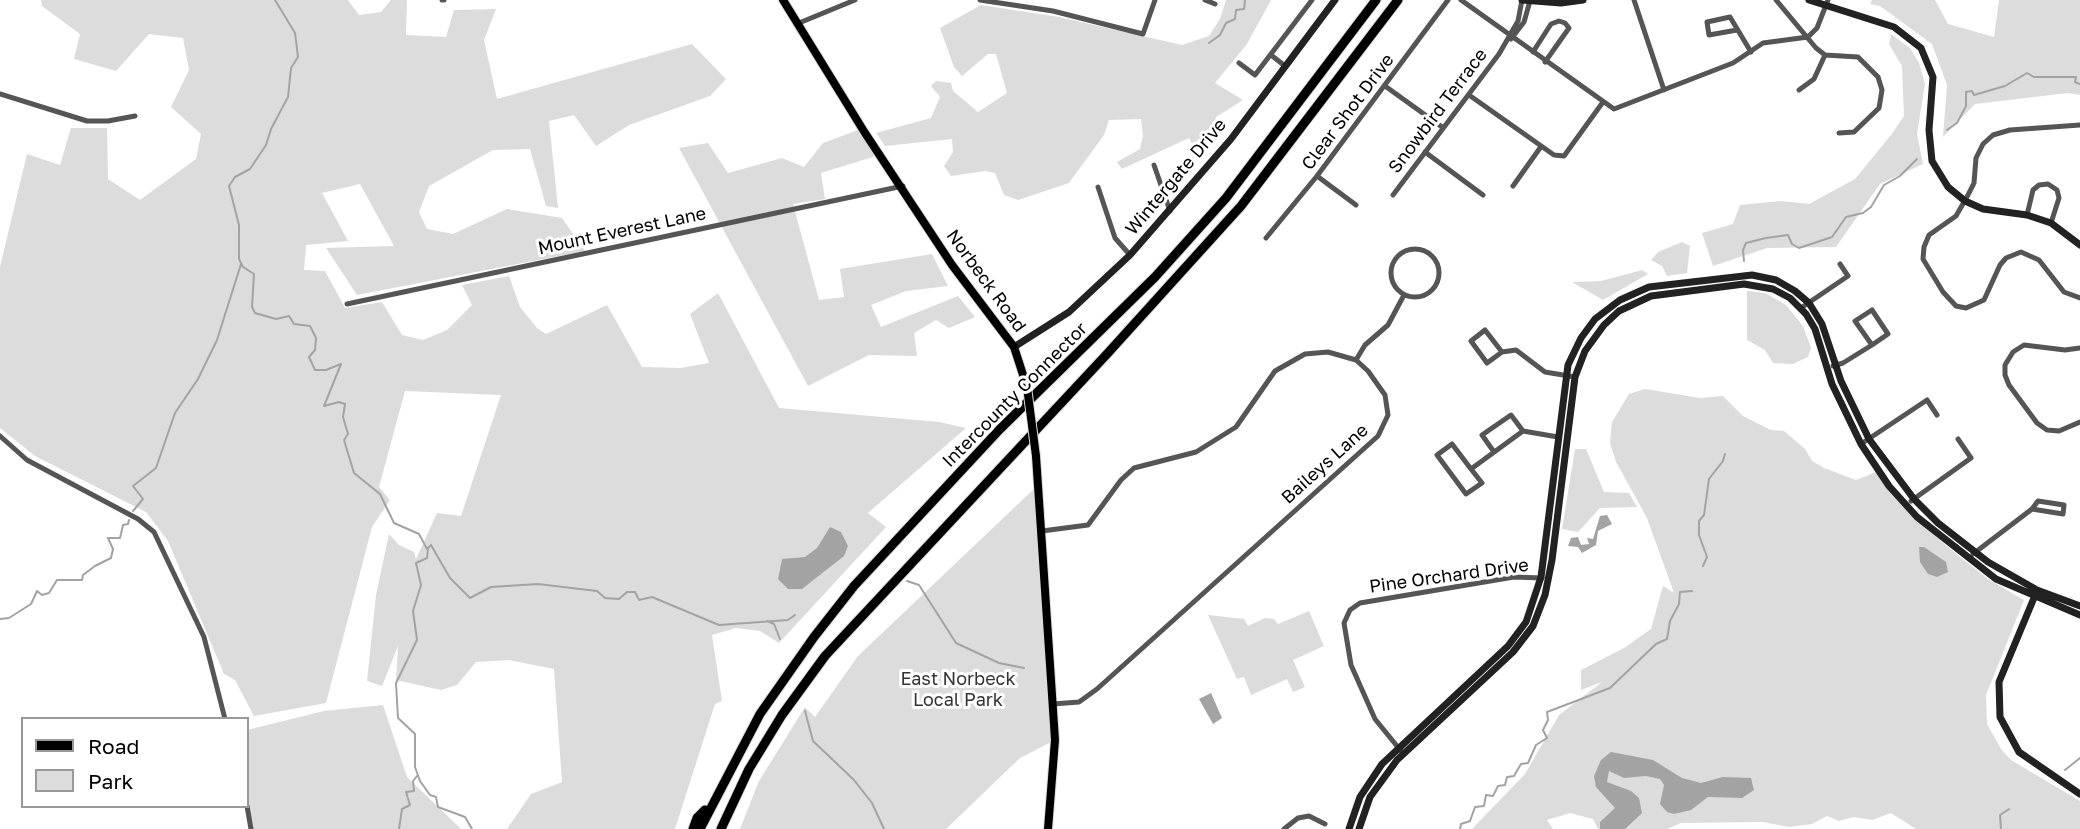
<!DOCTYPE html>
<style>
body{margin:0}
#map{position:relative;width:2080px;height:829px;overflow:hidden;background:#fff;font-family:"Golos Text",sans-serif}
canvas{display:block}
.legend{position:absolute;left:21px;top:717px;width:228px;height:91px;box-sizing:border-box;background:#fff;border:2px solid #999;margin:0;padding:9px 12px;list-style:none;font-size:21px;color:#000}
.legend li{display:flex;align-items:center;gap:14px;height:35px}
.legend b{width:35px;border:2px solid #999}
</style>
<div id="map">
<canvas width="2080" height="829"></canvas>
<ul class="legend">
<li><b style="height:9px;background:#000"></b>Road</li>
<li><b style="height:19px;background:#dcdcdc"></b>Park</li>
</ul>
</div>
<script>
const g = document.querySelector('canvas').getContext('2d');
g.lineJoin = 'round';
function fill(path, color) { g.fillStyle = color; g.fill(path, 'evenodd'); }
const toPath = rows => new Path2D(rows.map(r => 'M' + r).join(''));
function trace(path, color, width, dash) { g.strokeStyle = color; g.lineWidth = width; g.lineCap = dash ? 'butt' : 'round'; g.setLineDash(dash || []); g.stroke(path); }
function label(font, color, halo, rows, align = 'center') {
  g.font = font + ' "Golos Text",sans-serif'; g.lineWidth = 6; g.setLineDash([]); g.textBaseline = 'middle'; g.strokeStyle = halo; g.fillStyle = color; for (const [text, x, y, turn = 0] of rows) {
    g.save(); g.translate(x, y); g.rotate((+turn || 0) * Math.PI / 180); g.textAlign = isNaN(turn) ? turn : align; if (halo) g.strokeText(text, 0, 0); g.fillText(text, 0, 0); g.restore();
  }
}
const green = toPath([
 [41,0,348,0,359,15,381,12,391,0,407,0,406,35,446,37,454,10,496,9,484,40,497,99,692,44,726,79,710,96,629,125,596,146,574,115,549,121,558,208,546,206,530,149,493,150,429,186,419,212,427,229,453,234,507,209,562,218,585,251,357,295,326,248,394,246,360,184,322,193,348,241,306,245,304,270,325,271,345,308,382,302,402,335,423,340,447,330,472,305,462,285,509,276,520,307,537,328,546,334,607,305,642,367,681,368,709,363,690,314,718,293,779,408,939,422,966,428,868,513,886,527,779,643,760,631,736,628,712,635,722,701,715,704,675,829,507,829,531,794,562,782,554,669,509,660,476,662,457,685,441,690,396,680,398,646,382,686,367,681,376,595,389,534,399,545,414,552,416,559,437,513,461,516,501,395,405,391,379,487,390,500,372,527,326,703,254,716,235,680,224,674,168,541,146,512,35,456,0,428,0,267,27,154,60,165,71,128,107,128,108,179,140,200,196,159,201,134,171,107,189,70,183,38,149,34,116,71,74,59,80,34,42,6],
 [1226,0,1271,0,1247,44,1215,83,1243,100,1216,117,1211,137,1197,154,1189,138,1122,169,1117,162,1140,149,1143,136,1141,119,1109,120,1104,135,1069,183,1018,200,1004,195,995,173,985,171,951,176,944,166,953,152,952,139,885,146,876,133,931,118,940,97,931,86,936,81,951,83,953,91,978,112,1007,93,996,54,988,54,962,76,954,67,940,28,981,5,1059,17,1182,45,1209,36,1220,19],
 [1872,0,1935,0,1948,24,1994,37,1999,0,2080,0,2080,95,2068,93,1975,104,1943,137,1947,85,1932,44,1880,6,1870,4],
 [1891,34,1910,48,1919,63,1925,84,1917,134,1923,164,1880,184,1836,247,1767,248,1713,266,1702,233,1733,224,1740,205,1781,201,1809,204,1855,179,1891,135,1904,116,1902,66,1889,44],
 [858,130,876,156,821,173,825,199,793,204,819,300,844,297,840,269,932,254,948,286,906,291,871,305,881,327,958,296,975,317,949,328,936,320,914,333,917,356,869,355,808,386,679,148,708,143,728,173,782,158,804,167,823,143],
 [1682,242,1690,246,1687,273,1667,276,1662,266,1651,260,1658,252],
 [1642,270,1648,274,1603,300,1572,282,1601,281],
 [1747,291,1765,293,1786,305,1803,326,1811,348,1808,357,1793,364,1773,363,1765,350,1747,340],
 [1645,389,1700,398,1723,396,1743,416,1771,430,1784,431,1805,449,1812,461,1824,468,1856,480,1876,472,1909,513,1955,553,1988,579,2024,600,1986,695,1987,724,2001,749,2011,760,2080,801,2080,829,1916,829,1891,813,1872,820,1854,817,1839,821,1827,816,1812,824,1789,827,1763,822,1681,823,1667,829,1598,829,1593,819,1570,813,1547,820,1553,829,1472,829,1525,774,1559,715,1602,682,1581,690,1581,670,1624,648,1651,629,1663,586,1674,593,1647,518,1616,462,1610,443,1612,422,1629,394],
 [1575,449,1586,449,1604,492,1629,493,1637,507,1600,508,1578,532,1562,529],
 [1037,486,1055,740,1020,758,946,829,740,829,759,781,805,707,815,717,858,656],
 [1309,611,1324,646,1293,660,1305,687,1293,692,1287,679,1251,695,1244,677,1237,679,1208,615,1244,619,1248,626,1265,618,1274,619,1278,624],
 [383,705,407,777,461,829,251,829,247,806,247,730,324,711]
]);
const water = toPath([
 [1607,515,1612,524,1598,531,1596,545,1582,553,1578,547,1568,546,1571,538,1578,537,1581,545,1589,544,1587,538,1593,539,1600,516],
 [830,527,841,532,848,546,844,556,802,589,788,589,778,579,782,559,805,557,817,548],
 [1919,547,1924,547,1946,562,1948,572,1937,577,1928,574,1920,562],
 [1211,693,1222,718,1213,724,1199,699],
 [1611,752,1653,760,1682,778,1701,783,1723,777,1751,778,1754,790,1742,798,1708,797,1691,810,1674,814,1667,812,1660,804,1664,785,1660,779,1646,776,1624,778,1609,771,1607,782,1631,791,1639,798,1642,813,1625,829,1600,829,1600,822,1615,808,1596,787,1594,776,1601,760]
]);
const stream = toPath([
 [275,0,295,33,298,57,291,68,288,97,271,129,266,145,250,169,235,177,229,186,239,225,239,259,243,267,254,274,252,307,255,313,276,319,289,316,294,324,310,326,316,338,315,350,309,357,315,370,326,370,341,364,324,406,339,402,345,404,343,417,348,434,344,440,354,473,380,494,394,523,419,534,427,549,431,545,450,578,470,598,491,587,538,584,597,591,605,598,619,599,627,592,635,592,639,600,652,597,719,625,788,620,795,615],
 [1209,43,1220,35,1226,23,1235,19,1236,10,1244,9,1245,0],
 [1947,130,1957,123,1966,106,1966,92,1972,91,1974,95,2005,86,2027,73,2034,77,2076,77,2075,82,2080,84],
 [1744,261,1743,250,1746,243,1766,238,1788,235,1792,244,1799,248,1832,237,1846,217,1863,213,1871,207,1884,185,1900,176,1917,159],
 [133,511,143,499,133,486,156,468,175,413,198,379,217,340,241,264],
 [428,549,427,558,416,563,421,585,413,611,417,640,396,683,398,718,415,734,415,767,420,781,430,795,436,797,438,807,465,817,472,829],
 [1703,566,1707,557,1699,535,1699,521,1704,515,1709,479,1723,461,1725,454],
 [907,581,919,585,956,643,999,663,1024,668],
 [0,619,9,618,31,604,37,591,42,595,49,593,57,580,82,580,83,575,95,566,111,558,113,549,108,538,120,538,123,525,128,524,129,520],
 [767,621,774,624,780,639],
 [805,711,813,741,854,780,872,803,884,829],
 [2065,770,2080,758],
 [399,829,402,809,410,805,406,792,414,791,413,781,417,776],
 [1460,829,1461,824,1470,821,1475,807,1484,806,1486,795,1493,796,1498,786,1505,785,1507,777,1514,776,1521,764,1528,763,1536,745,1547,738,1543,730,1548,720,1547,712,1610,688,1656,644,1667,639,1670,621,1679,604,1680,592,1692,591],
 [2001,829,2000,815,2009,809]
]);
const street = toPath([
 [442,0,444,0],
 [980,0,1053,11,1143,34,1155,0],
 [1205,0,1215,4],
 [1461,0,1614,109,1733,63,1763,43,1808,37,1817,28,1828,0],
 [1634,0,1664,90],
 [1776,0,1816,48,1825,55,1858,57,1878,77,1882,90,1879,108,1854,132,1839,133],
 [799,23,855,0],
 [1737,30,1709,35,1707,22,1730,17,1751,52],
 [1511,39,1524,22,1530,1],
 [1533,52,1551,24,1559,21,1565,23,1569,28,1545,62],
 [1271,55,1285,66],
 [1239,63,1255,75,1312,0],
 [1385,86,1442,127],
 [1799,90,1814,79,1825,55],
 [0,94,87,121,108,121,135,116],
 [1469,95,1554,155,1564,156,1603,102],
 [2080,125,2010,130,1993,135,1983,144,1976,158,1974,183,1968,195,1956,216,1929,235,1924,247,1923,259,1943,292,1956,306,1966,308,1984,300,2000,265,2006,258,2021,252,2039,260,2064,292,2080,298],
 [1425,152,1483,195],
 [1154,165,1170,211],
 [1317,176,1356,205],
 [1513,186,1540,148],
 [1098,187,1115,238,1130,255],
 [1393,195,1499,54,1518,21,1522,0],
 [2027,215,2033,190,2039,185,2048,184,2057,190,2059,198,2051,223],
 [1266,238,1317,176,1448,0],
 '1391 273a24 24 0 1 1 48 0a24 24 0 1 1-48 0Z',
 [347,304,903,186],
 [1801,308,1848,276,1840,264],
 [2080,348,2065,350,2024,345,2013,352,2005,365,2005,375,2009,385,2037,423,2047,430,2059,431,2080,422],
 [1502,352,1485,330,1471,341,1487,363,1502,352,1516,350,1545,372,1575,377],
 [1356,360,1365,345,1388,325,1404,295],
 [1833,366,1843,363,1872,345,1888,334,1872,310,1855,321,1872,345],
 [0,436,27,460,138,519,154,532,204,637,225,719],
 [1861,444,1927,400,1937,415],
 [1494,452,1482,435,1511,415,1523,431],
 [1471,469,1482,483,1466,494,1437,455,1452,444,1471,469,1523,431,1558,437],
 [1911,501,1971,458,1958,439],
 [1042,531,1088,525,1121,480,1134,468,1196,452,1236,427,1275,371,1305,354,1328,352,1356,360,1368,371,1385,395,1388,415,1378,436,1097,689,1079,702,1053,704],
 [1973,554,2032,509,2063,514,2064,505,2038,501,2032,509],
 [1401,751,1375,719,1351,665,1344,623,1350,610,1360,603,1514,577,1542,578],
 [247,806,251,829],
 [1284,829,1298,818,1309,816,1325,824]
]);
const secondary = toPath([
 [1522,0,1561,3,1583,0],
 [1809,0,1894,27,1921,48,1933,77,1929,130,1932,161,1948,187,1965,201,1983,209,2027,215,2051,223,2080,245],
 [1014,347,1069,312,1130,255,1231,139,1335,0],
 [2036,593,1999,682,2000,717,2019,752,2080,794],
 [1349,829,1360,797,1382,764,1508,646,1526,622,1541,577,1568,365,1581,338,1595,319,1620,300,1649,287,1752,275,1776,280,1795,291,1809,303,1822,324,1841,381,1869,439,1914,499,1938,523,1988,562,2037,590,2080,606],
 [1359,829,1370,797,1397,760,1513,652,1533,626,1545,595,1552,560,1575,377,1585,351,1604,325,1619,311,1651,296,1744,284,1773,289,1790,298,1806,314,1815,329,1832,384,1861,444,1889,486,1917,517,1996,579,2080,615]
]);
const primary = toPath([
 [783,0,865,133,952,265,1014,347,1027,387],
 [1036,456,1055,740,1048,829]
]);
const highway = toPath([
 [693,829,697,818,705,810],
 [700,829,760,714,814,637,854,586,1000,429,1155,277,1226,198,1376,0],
 [721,829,749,769,782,715,825,656,1107,354,1241,206,1398,0]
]);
const primaryBridge = toPath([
 [1027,387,1036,456]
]);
const streetNames = [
 ["Snowbird Terrace",1438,111,-53],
 ["Clear Shot Drive",1348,112,-53],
 ["Wintergate Drive",1176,177,-50],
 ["Mount Everest Lane",622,231,-12],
 ["Norbeck Road",986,281,54],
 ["Intercounty Connector",1015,395,-45],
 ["Baileys Lane",1325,464,-42],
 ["Pine Orchard Drive",1449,576,-8]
];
const parkNames = [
 ["East Norbeck",958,679],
 ["Local Park",958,700]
];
fill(green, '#dcdcdc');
fill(water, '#a3a3a3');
trace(stream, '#a3a3a3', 2);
trace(primary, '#dbdbdb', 10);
trace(highway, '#dbdbdb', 11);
trace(street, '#555', 5);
trace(secondary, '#222', 7);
trace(primary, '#000', 8);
trace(highway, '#000', 9);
trace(primaryBridge, '#dbdbdb', 10, []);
trace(primaryBridge, '#000', 8);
label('18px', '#000', '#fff', streetNames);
label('18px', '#333', '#fff', parkNames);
</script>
